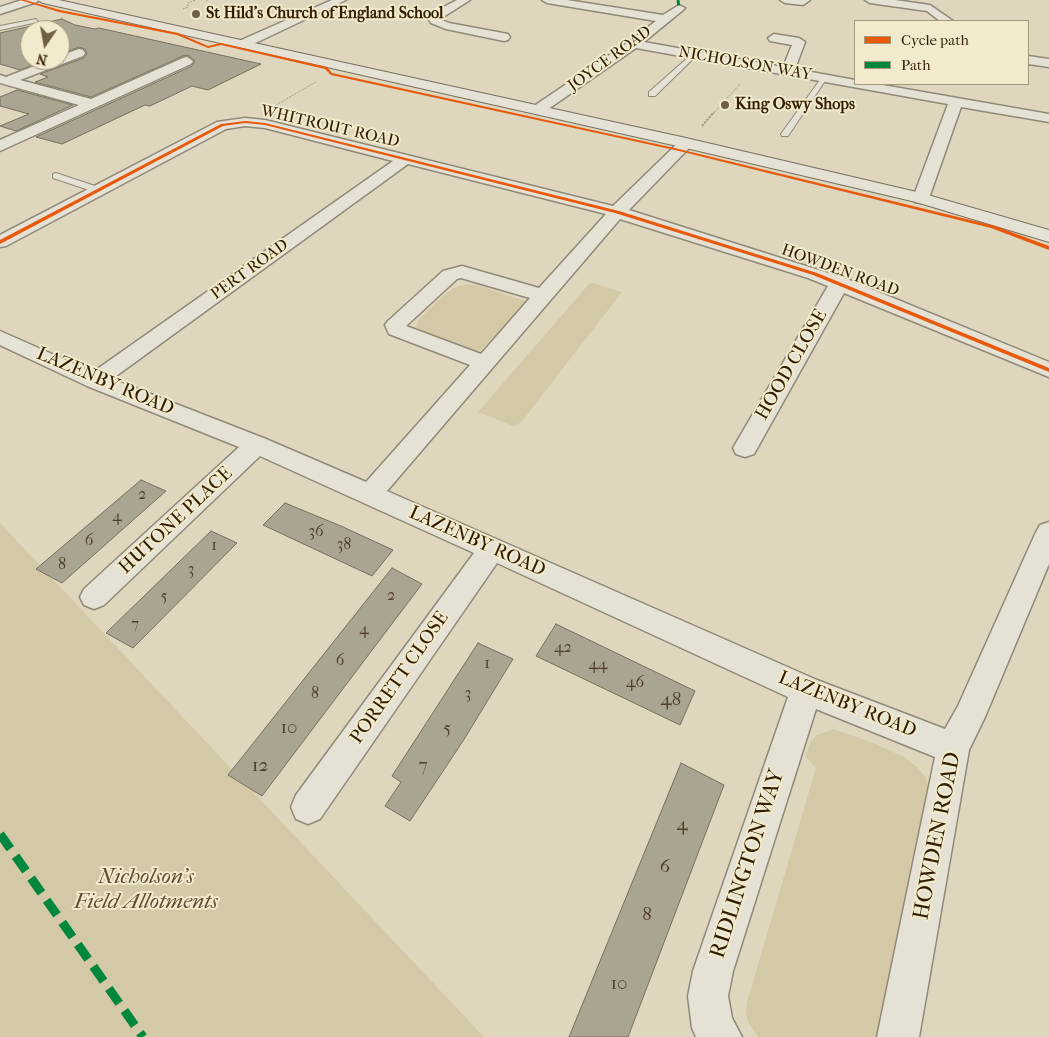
<!DOCTYPE html>
<style>
body{margin:0}
#map{position:relative;width:1049px;height:1037px;overflow:hidden;background:#ded7be;font-family:"IM FELL French Canon",serif}
canvas{display:block}
.legend{position:absolute;left:854px;top:20px;width:175px;height:65px;box-sizing:border-box;background:#f2eacc;border:1px solid #a4987b;margin:0;padding:6px 9px;list-style:none;font-size:15px;color:#301d02}
.legend li{display:flex;align-items:center;gap:10px;height:25px}
.legend b{width:25px;border:1px solid #a4987b}
.north{position:absolute;left:20px;top:20px;width:50px;height:50px;box-sizing:border-box;background:#f2eacc;border:1px solid #a4987b;border-radius:50%;rotate:192deg;font-size:14px;font-weight:700;line-height:20px;text-align:center;color:#301d02}
.north::after{content:'';display:block;margin:auto;width:18px;height:22px;background:#6d5e44;clip-path:polygon(50% 0,100% 100%,50% 72%,0 100%)}
</style>
<div id="map">
<canvas width="1049" height="1037"></canvas>
<ul class="legend">
<li><b style="height:6px;background:#e8590c"></b>Cycle path</li>
<li><b style="height:6px;background:#00873e"></b>Path</li>
</ul>
<div class="north">N</div>
</div>
<script>
const g = document.querySelector('canvas').getContext('2d');
g.lineJoin = 'round';
function fill(path, color) { g.fillStyle = color; g.fill(path, 'evenodd'); }
const toPath = rows => new Path2D(rows.map(r => 'M' + r).join(''));
function trace(path, color, width, dash) { g.strokeStyle = color; g.lineWidth = width; g.lineCap = dash ? 'butt' : 'round'; g.setLineDash(dash || []); g.stroke(path); }
function label(font, color, halo, rows, align = 'center') {
  g.font = font + ' "IM FELL French Canon",serif'; g.lineWidth = 4; g.setLineDash([]); g.textBaseline = 'middle'; g.strokeStyle = halo; g.fillStyle = color; for (const [text, x, y, turn = 0] of rows) {
    g.save(); g.translate(x, y); g.rotate((+turn || 0) * Math.PI / 180); g.textAlign = isNaN(turn) ? turn : align; if (halo) g.strokeText(text, 0, 0); g.fillText(text, 0, 0); g.restore();
  }
}
const green = toPath([
 [593,283,622,292,523,420,517,425,513,426,478,412,589,284],
 [466,284,480,286,525,301,513,317,477,354,417,331,416,327,419,319,444,295,454,288],
 [0,523,484,1037,0,1037],
 [834,729,876,744,904,757,917,767,926,778,928,786,929,798,883,1037,758,1037,748,1022,746,1012,747,1002,816,768,806,757,807,750,811,741,817,735]
]);
const building = toPath([
 [62,19,75,25,95,29,99,28,261,64,208,90,192,86,150,106,145,105,62,144,36,137,192,66,195,61,188,55,183,56,91,97,35,82,48,77,40,74,84,58,87,54,85,49,79,47,60,54,60,30,30,30,30,60,45,60,20,70,0,64,0,33,62,19],
 [17,90,73,105,16,131,0,126,29,114,0,106,0,97,17,90],
 [141,480,166,491,62,583,36,569,141,480],
 [285,503,341,526,393,550,372,576,263,525,285,503],
 [211,531,237,543,133,648,106,633,211,531],
 [392,568,422,584,262,796,228,775,392,568],
 [556,624,695,691,680,725,536,656,556,624],
 [478,643,513,659,463,741,410,821,385,806,401,782,392,776,478,643],
 [681,763,724,785,628,1037,569,1037,681,763]
]);
const pathFar1 = toPath([
 [206,0,209,0],
 [183,9,188,7,188,3,195,0],
 [276,105,316,82],
 [713,114,740,84]
]);
const path = toPath([
 [702,126,714,112]
]);
const lane = toPath([
 [36,19,38,22,0,30,0,26,36,19],
 [692,54,697,55,655,96,649,96,649,92,692,54],
 [822,77,827,78,788,136,782,136,781,134,822,77],
 [56,173,101,188,102,190,98,193,53,178,53,174,56,173]
]);
const street = toPath([
 [22,0,38,0,37,2,0,14,0,7,22,0],
 [332,0,346,0,247,47,243,48,237,44,239,41,332,0],
 [457,0,470,0,440,19,449,23,508,34,510,37,508,40,504,41,446,29,431,23,428,18,434,12,457,0],
 [542,0,567,0,663,15,679,5,685,8,683,10,644,42,783,67,792,45,770,41,768,38,774,34,799,38,805,42,795,69,855,80,855,84,877,84,1049,114,1049,122,961,107,929,198,927,202,921,203,915,202,913,198,948,104,636,48,544,112,539,113,534,112,532,109,534,106,630,41,656,21,547,3,542,0],
 [780,0,810,0,803,5,785,3,780,0],
 [865,0,895,0,930,5,953,21,940,21,927,11,870,3,865,0],
 [79,49,83,50,85,53,83,56,20,80,91,99,183,58,187,57,193,61,191,64,0,151,0,140,79,105,0,83,0,75,6,77,50,60,60,60,60,56,79,49],
 [1028,56,1049,59,1049,67,1028,64,1028,56],
 [245,118,265,120,613,206,681,140,691,140,694,143,691,146,629,210,847,279,1049,362,1049,377,844,293,754,454,745,457,736,454,733,448,828,286,808,278,620,219,387,491,817,680,945,729,958,706,1036,532,1040,525,1049,522,1049,564,985,717,969,750,919,1037,877,1037,935,757,816,709,733,971,728,996,732,1018,742,1037,696,1037,692,1028,688,996,693,971,788,697,497,563,320,819,308,824,296,819,291,807,296,795,474,553,260,456,104,605,94,609,84,605,80,597,84,589,239,447,87,386,0,345,0,331,93,372,393,161,265,128,245,126,226,129,6,246,0,247,0,235,217,122,245,118],
 [408,164,606,214,539,288,462,266,443,271,388,321,385,325,389,334,470,365,366,482,266,439,112,379,408,164],
 [461,278,530,298,481,354,406,326,457,279,461,278]
]);
const secondary = toPath([
 [37,0,59,0,686,138,921,193,1049,230,1049,242,916,202,686,148,43,3,37,0]
]);
const quietFar1 = toPath([
 [678,0,679,8]
]);
const quiet = toPath([
 [0,834,143,1037]
]);
const cycleway = toPath([
 [20,0,25,0,60,10,178,33,208,46,221,43,327,67,332,73,679,149,995,226,1049,246,1049,250,991,228,679,151,331,75,325,69,221,45,208,48,177,35,59,12,20,0],
 [245,121,265,123,619,211,817,273,1049,368,1049,372,813,275,615,213,265,125,245,123,223,126,0,244,0,240,221,124,245,121]
]);
const markers = [
 [196,14,5,"#6d5e44"],
 [725,105,5,"#6d5e44"]
];
const farPoinames = [
 ["St Hild's Church of England School",206,14],
 ["King Oswy Shops",735,105]
];
const farStreetnames = [
 ["JOYCE ROAD",610,59,-36],
 ["NICHOLSON WAY",745,64,10],
 ["WHITROUT ROAD",330,127,13],
 ["PERT ROAD",250,270,-36],
 ["HOWDEN ROAD",840,271,20]
];
const numberNames = [
 ["2",142,495],
 ["4",117,517],
 ["36",316,532],
 ["6",89,541],
 ["38",344,545],
 ["1",214,546],
 ["8",62,565],
 ["3",191,570],
 ["2",391,596],
 ["5",164,597],
 ["7",135,625],
 ["4",364,630],
 ["42",563,648],
 ["6",340,661],
 ["1",487,664],
 ["44",598,665],
 ["46",635,683],
 ["8",315,694],
 ["3",468,694]
];
const streetNames = [
 ["HOOD CLOSE",792,365,-60],
 ["LAZENBY ROAD",105,382,23],
 ["HUTONE PLACE",176,521,-43],
 ["LAZENBY ROAD",477,542,24],
 ["PORRETT CLOSE",400,678,-55],
 ["LAZENBY ROAD",847,705,22]
];
const nearNumbernames = [
 ["48",671,700],
 ["10",289,728],
 ["5",447,729],
 ["12",260,766],
 ["7",423,766],
 ["4",682,825],
 ["6",665,867],
 ["8",647,915],
 ["10",619,984]
];
const nearStreetnames = [
 ["HOWDEN ROAD",938,836,-79],
 ["RIDLINGTON WAY",748,864,-72]
];
const nearParknames = [
 ["Nicholson's",146,878],
 ["Field Allotments",146,903]
];
fill(green, '#d4c9a6');
fill(building, '#aaa492');
trace(building, '#766f5f', 1);
trace(lane, '#8f8978', 2);
trace(street, '#8f8978', 3);
trace(secondary, '#766f5f', 2);
trace(pathFar1, '#a29c90', 1, [2, 1]);
trace(path, '#a29c90', 2, [2.5, 1]);
fill(lane, '#e5e1d4');
fill(street, '#e5e1d4');
fill(secondary, '#e5e1d4');
trace(quietFar1, '#00873e', 3, [5.5, 3]);
trace(quiet, '#00873e', 9, [18, 9]);
fill(cycleway, '#e8590c');
for (const [x, y, r, color] of markers) { const dot = new Path2D(); dot.arc(x, y, r, 0, 2 * Math.PI); g.fillStyle = color; g.fill(dot); trace(dot, '#f2eacc', 2); }
label('bold 16px', '#301d02', '#f2eacc', farPoinames, 'left');
label('16px', '#301d02', '#f2eacc', farStreetnames);
label('16px', '#4e3f26', null, numberNames);
label('19px', '#301d02', '#f2eacc', streetNames);
label('19px', '#4e3f26', null, nearNumbernames);
label('22px', '#301d02', '#f2eacc', nearStreetnames);
label('italic 22px', '#5e4d2e', '#f2eacc', nearParknames);
</script>
